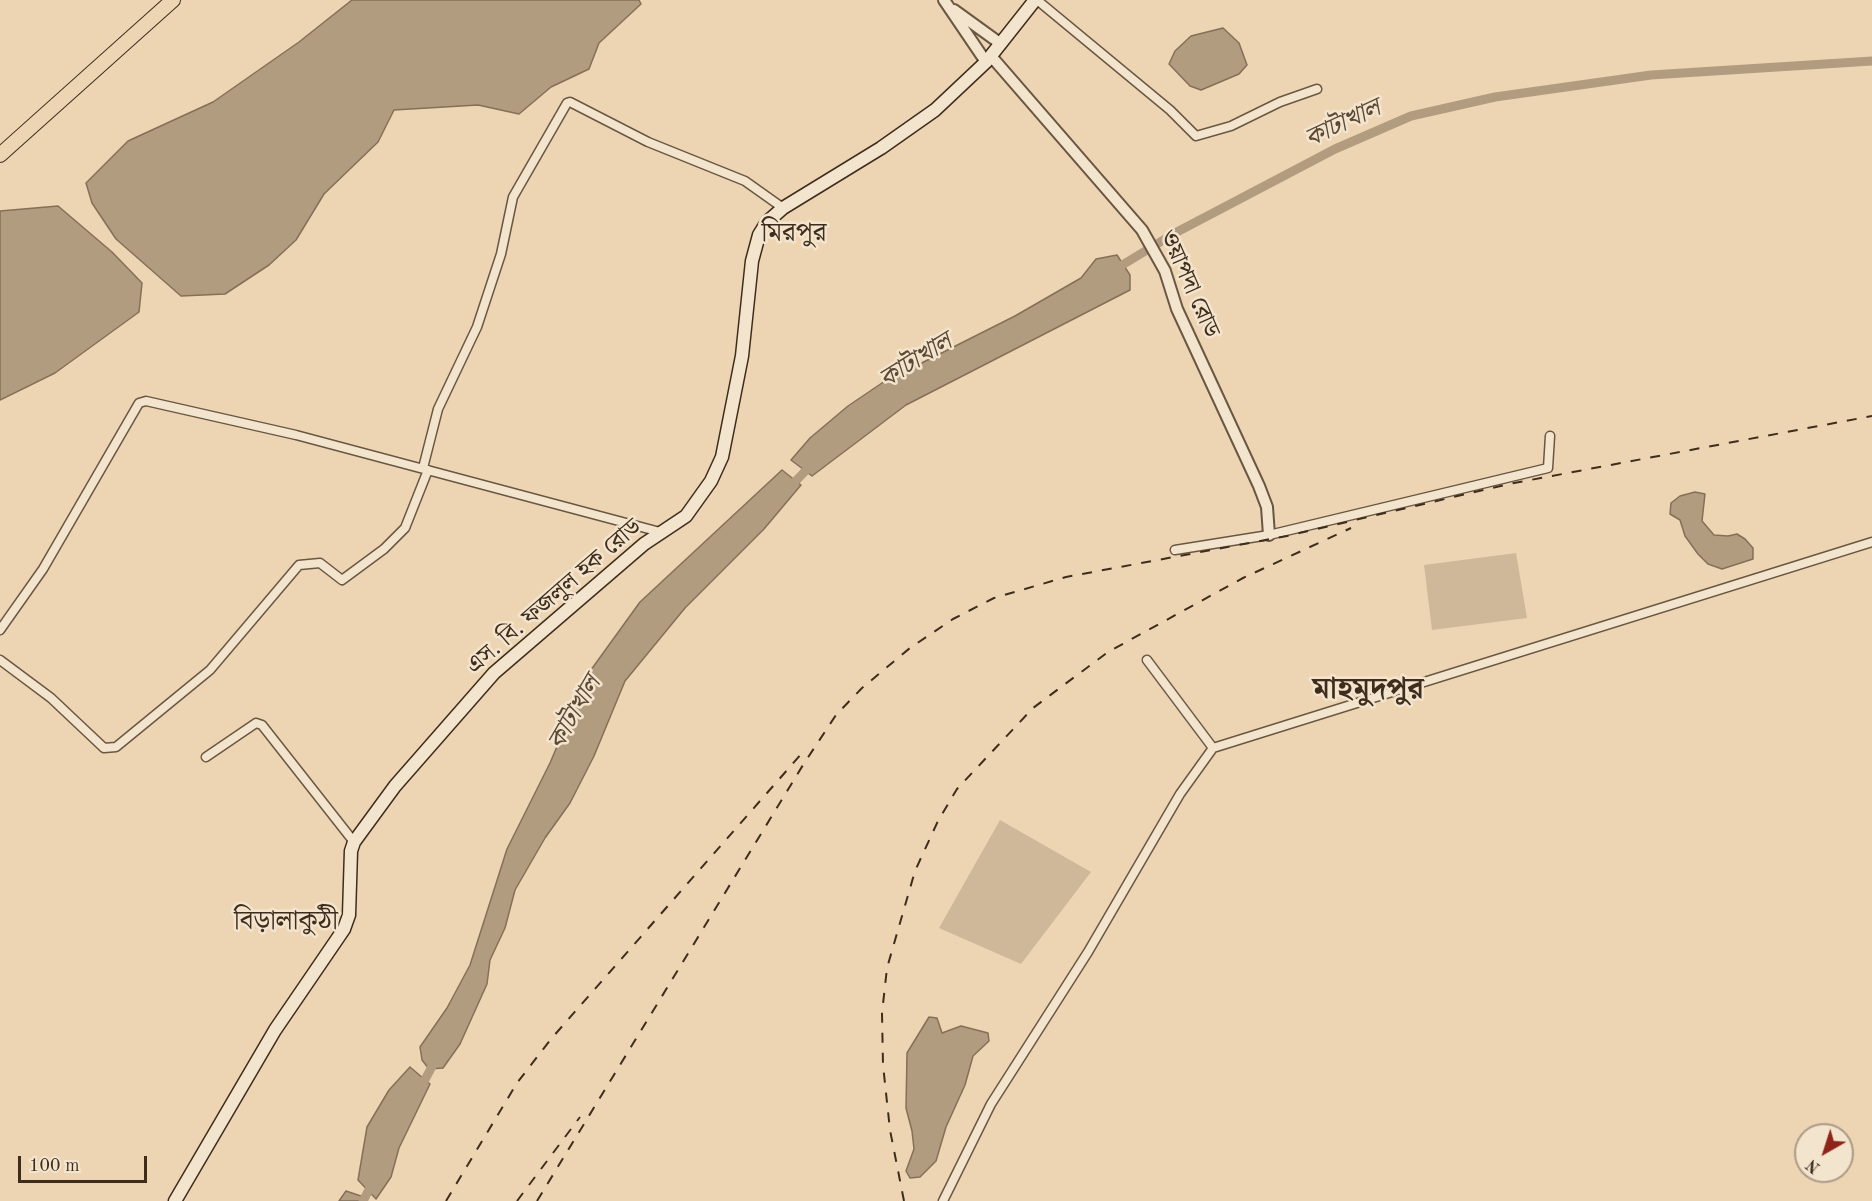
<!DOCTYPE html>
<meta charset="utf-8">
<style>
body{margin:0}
#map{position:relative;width:1872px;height:1201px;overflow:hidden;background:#edd5b3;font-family:"Old Standard TT",serif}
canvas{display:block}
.north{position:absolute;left:1794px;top:1123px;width:60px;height:60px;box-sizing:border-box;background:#f3e4ce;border:2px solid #ab9b87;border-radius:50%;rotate:219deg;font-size:16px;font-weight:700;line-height:24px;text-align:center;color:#3e2d1c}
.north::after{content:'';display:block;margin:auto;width:21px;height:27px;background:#8f2418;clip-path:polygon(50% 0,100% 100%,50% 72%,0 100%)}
.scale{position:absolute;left:18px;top:1156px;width:129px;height:27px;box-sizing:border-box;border:3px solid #3e2d1c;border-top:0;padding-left:8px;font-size:18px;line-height:21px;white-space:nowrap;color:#3e2d1c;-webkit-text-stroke:4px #f3e4ce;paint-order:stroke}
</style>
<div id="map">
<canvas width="1872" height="1201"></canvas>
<div class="north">N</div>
<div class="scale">100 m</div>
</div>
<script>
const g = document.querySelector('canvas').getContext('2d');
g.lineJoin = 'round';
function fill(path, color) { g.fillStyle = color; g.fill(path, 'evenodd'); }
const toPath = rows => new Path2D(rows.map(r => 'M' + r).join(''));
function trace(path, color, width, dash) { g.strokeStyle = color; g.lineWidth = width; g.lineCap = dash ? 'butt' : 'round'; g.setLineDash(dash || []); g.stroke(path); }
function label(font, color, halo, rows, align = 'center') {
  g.font = font + ' "Old Standard TT","Noto Serif Bengali",serif'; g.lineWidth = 5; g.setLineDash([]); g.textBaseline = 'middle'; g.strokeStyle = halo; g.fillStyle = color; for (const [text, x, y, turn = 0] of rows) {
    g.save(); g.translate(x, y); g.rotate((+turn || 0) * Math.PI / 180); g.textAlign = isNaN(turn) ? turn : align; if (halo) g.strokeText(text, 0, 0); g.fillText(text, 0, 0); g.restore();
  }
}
const green = toPath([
 [1516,553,1527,618,1432,630,1424,565],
 [1000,820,1091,872,1021,964,939,928]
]);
const water = toPath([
 [352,0,639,0,641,4,599,43,589,69,551,87,519,114,478,105,394,110,378,142,324,194,296,240,269,265,225,294,181,296,116,239,92,203,86,183,128,141,213,102,299,42,352,0],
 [1223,28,1239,43,1247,65,1239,74,1201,90,1190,86,1169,64,1175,51,1191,36,1223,28],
 [58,206,112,252,142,283,139,312,55,373,0,400,0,211,58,206],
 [1117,255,1130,275,1130,290,906,405,812,476,791,460,810,438,848,406,882,383,1015,316,1081,278,1096,259,1117,255],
 [782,470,801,485,764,529,685,608,625,681,594,756,570,803,545,838,515,890,505,928,490,960,487,984,460,1044,443,1068,429,1069,422,1060,420,1047,447,1008,470,965,507,849,550,763,588,674,640,602,782,470],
 [1695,492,1705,494,1702,521,1714,535,1728,536,1737,534,1745,539,1753,548,1753,559,1722,569,1708,564,1698,554,1685,536,1680,520,1670,514,1671,503,1680,496,1695,492],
 [929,1017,937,1018,942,1033,961,1026,988,1033,989,1041,973,1056,965,1085,946,1127,936,1161,920,1177,910,1178,906,1171,914,1149,912,1131,906,1108,907,1053,929,1017],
 [410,1067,430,1084,399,1148,391,1177,376,1199,358,1180,367,1127,389,1090,410,1067],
 [346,1191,361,1196,366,1201,339,1201,346,1191]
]);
const canal = toPath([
 [1114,270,1175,233,1335,149,1411,116,1495,97,1651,75,1872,61],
 [789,488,813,463],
 [420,1089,436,1059],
 [363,1201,373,1182]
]);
const minor = toPath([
 [1037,0,1170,110,1196,136,1231,126,1280,102,1317,89],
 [423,468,438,409,477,327,501,254,513,197,567,103,570,102,648,142,745,181,783,208],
 [1175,550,1269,535,1548,468,1550,436],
 [0,630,43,569,139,403,146,401,296,435,660,532],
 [0,660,51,698,104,748,116,747,210,670,299,565,320,563,342,580,384,549,405,528,428,470],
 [1147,660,1213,748,1872,542],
 [206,757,256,723,262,725,354,842],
 [943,1201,991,1104,1088,952,1180,794,1213,748]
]);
const tertiary = toPath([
 [944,0,986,62],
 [954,10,1001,44],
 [991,56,1142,230,1165,271,1177,309,1259,486,1267,507,1269,535]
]);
const secondary = toPath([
 [175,1201,275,1030,344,929,349,915,351,851,354,842,395,786,494,673,644,544,686,516,711,481,722,457,742,356,752,261,759,235,767,222,783,208,881,148,935,110,986,62,1035,0]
]);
const primary = toPath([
 [0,155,173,0]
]);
const rail = toPath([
 [446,1201,517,1083,551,1039,803,752],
 [517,1201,580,1117],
 [537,1201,803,765,836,715,862,688,910,648,953,619,994,598,1066,577,1287,536,1509,484,1872,416],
 [904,1201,890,1130,883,1065,882,1013,887,968,915,871,938,821,957,789,1033,708,1108,652,1243,578,1351,528]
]);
const streetNames = [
 ["ওয়াপদা রোড",1189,284,66],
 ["এস. বি. ফজলুল হক রোড",554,597,-41]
];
const waterNames = [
 ["কাটাখাল",1343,124,-25],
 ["কাটাখাল",916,361,-32],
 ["কাটাখাল",575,713,-60]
];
const quarterNames = [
 ["মিরপুর",794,234],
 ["বিড়ালাকুঠী",286,922]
];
const districtNames = [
 ["মাহমুদপুর",1368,690]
];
fill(green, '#cfb899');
fill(water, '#b29c80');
trace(water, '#847058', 1.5);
trace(canal, '#b29c80', 9);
trace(minor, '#6a5742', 11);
trace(tertiary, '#6a5742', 14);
trace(secondary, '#3e2d1c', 15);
trace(primary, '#3e2d1c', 16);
trace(minor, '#f3e4ce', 8);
trace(tertiary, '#f3e4ce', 10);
trace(secondary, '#f3e4ce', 12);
trace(primary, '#edd5b3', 14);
trace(rail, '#3e2d1c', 2, [10, 10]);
label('24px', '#3e2d1c', '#f3e4ce', streetNames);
label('italic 26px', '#5b4935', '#f3e4ce', waterNames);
label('27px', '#3e2d1c', '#f3e4ce', quarterNames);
label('bold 30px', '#3e2d1c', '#f3e4ce', districtNames);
</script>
